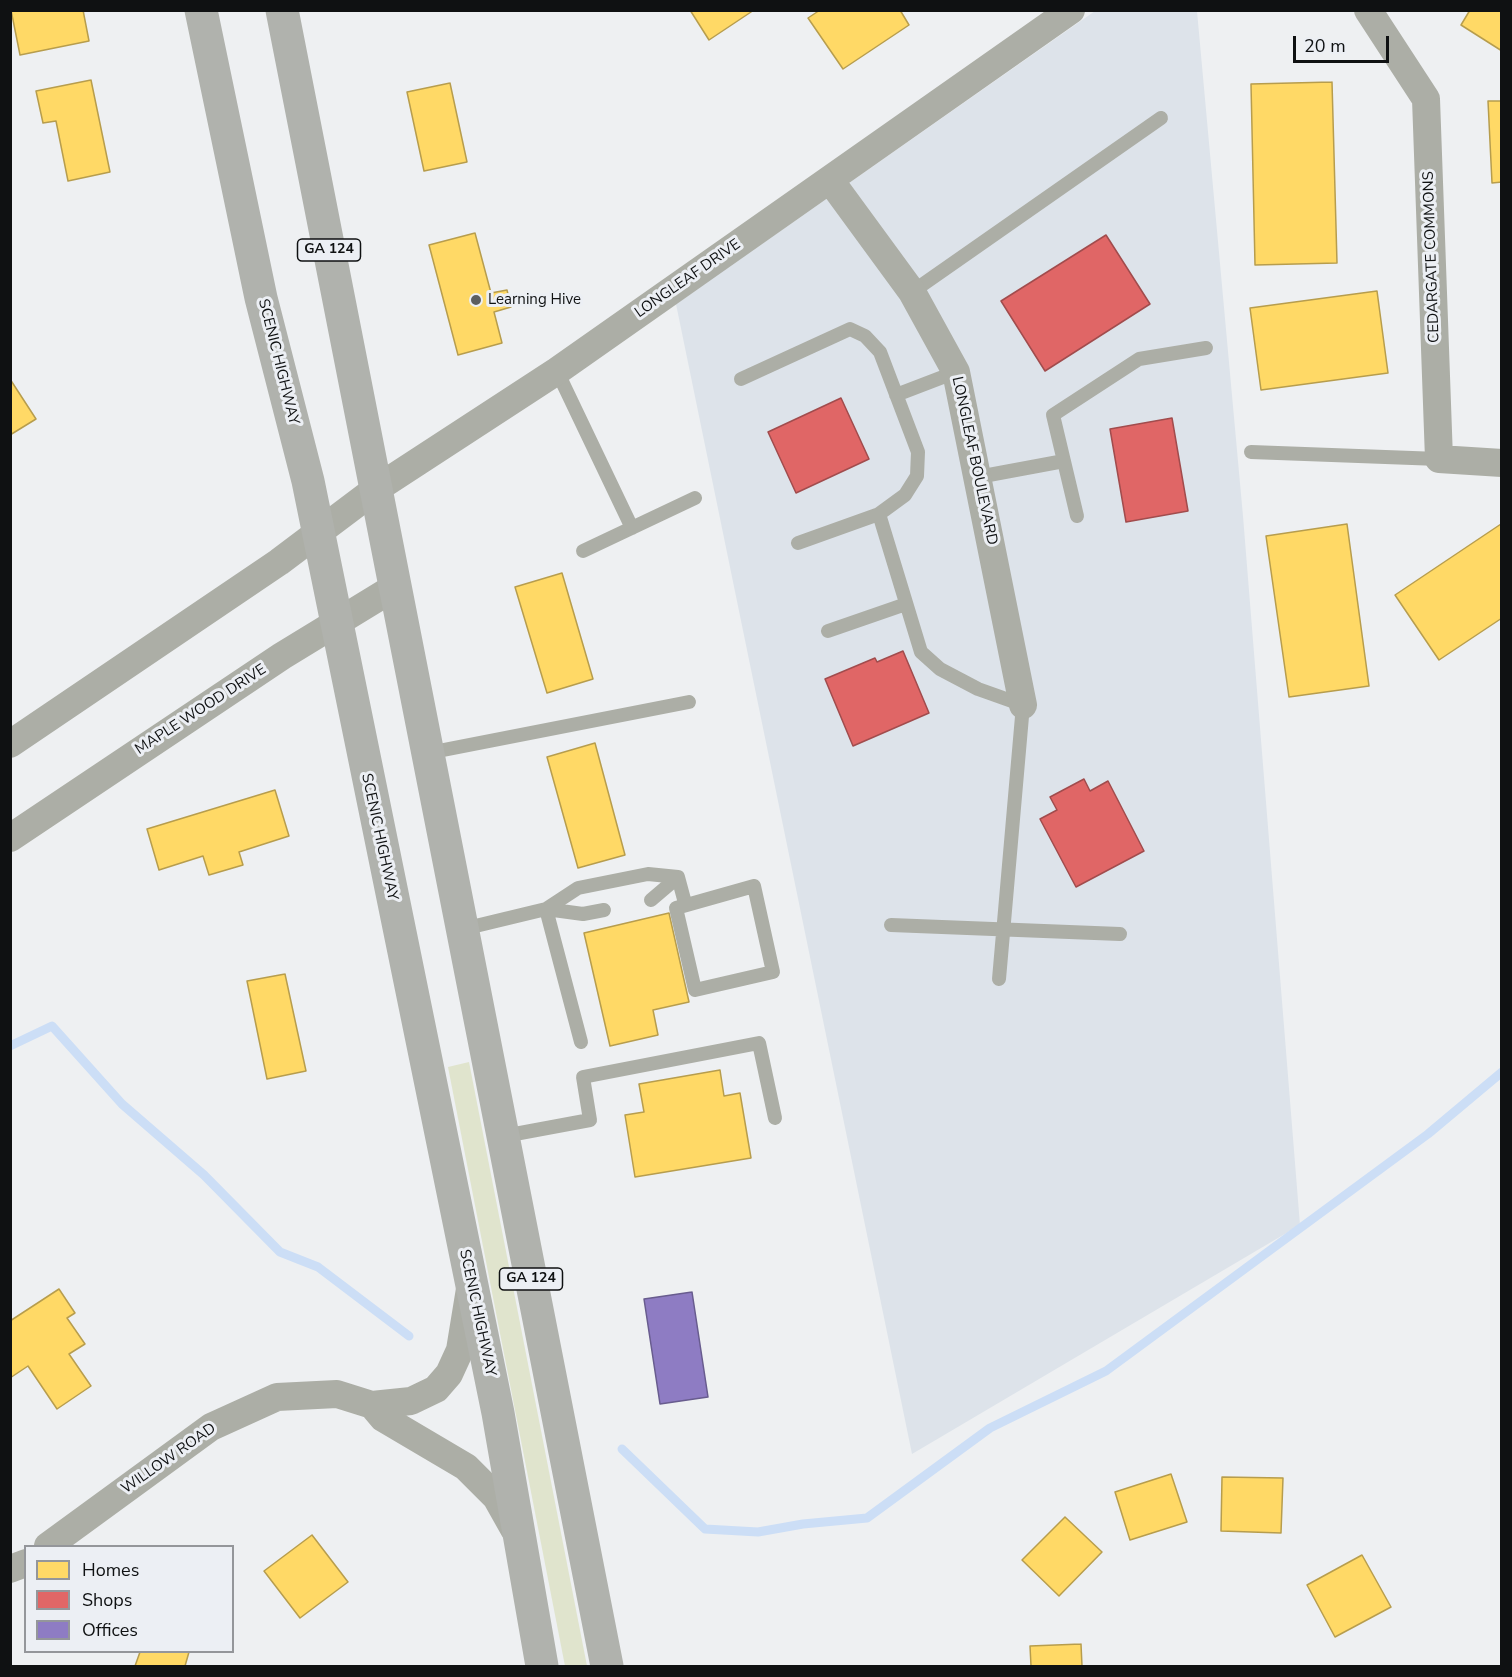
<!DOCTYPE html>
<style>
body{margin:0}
#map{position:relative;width:1512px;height:1677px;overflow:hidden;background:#eef0f2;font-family:"Nunito Sans",sans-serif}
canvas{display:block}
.frame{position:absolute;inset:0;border:12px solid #0f1112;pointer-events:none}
.legend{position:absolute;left:24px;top:1545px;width:210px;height:108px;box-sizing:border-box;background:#eceff4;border:2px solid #94969a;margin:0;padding:8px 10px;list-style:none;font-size:18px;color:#0f1112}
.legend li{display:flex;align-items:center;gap:12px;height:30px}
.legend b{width:30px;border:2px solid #94969a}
.scale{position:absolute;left:1293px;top:36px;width:96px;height:27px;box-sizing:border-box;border:3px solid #0f1112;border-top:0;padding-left:8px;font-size:18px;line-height:21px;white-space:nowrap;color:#0f1112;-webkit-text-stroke:4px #eceff4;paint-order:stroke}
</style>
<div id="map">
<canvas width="1512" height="1677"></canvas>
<div class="frame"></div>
<ul class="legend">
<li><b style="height:16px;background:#ffd966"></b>Homes</li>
<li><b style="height:16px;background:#e06666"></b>Shops</li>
<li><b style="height:16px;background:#8e7cc3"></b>Offices</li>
</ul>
<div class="scale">20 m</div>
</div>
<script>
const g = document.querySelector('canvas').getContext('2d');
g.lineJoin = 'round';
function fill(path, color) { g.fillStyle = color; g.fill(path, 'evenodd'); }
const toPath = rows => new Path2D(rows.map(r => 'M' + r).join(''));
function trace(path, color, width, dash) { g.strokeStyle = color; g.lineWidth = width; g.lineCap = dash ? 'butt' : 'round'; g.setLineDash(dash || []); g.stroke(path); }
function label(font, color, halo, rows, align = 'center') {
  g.font = font + ' "Nunito Sans",sans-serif'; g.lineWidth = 6; g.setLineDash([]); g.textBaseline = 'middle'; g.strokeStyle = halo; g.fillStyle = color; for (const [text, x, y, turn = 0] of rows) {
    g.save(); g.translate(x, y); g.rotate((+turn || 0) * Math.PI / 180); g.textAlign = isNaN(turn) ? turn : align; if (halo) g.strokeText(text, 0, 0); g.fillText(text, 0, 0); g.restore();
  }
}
const built = toPath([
 [1095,11,1197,11,1243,516,1300,1225,912,1454,676,304]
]);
const green = toPath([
 [469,1062,587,1666,565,1666,448,1067]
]);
const homes = toPath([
 [11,10,83,10,89,41,20,55,11,10],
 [690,10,754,10,709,40,690,10],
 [820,10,900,10,909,25,843,69,808,18,820,10],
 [1470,10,1502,10,1502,51,1461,25,1470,10],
 [91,80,110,172,68,181,56,121,43,123,36,91,91,80],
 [1332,82,1337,263,1255,265,1251,84,1332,82],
 [450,83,467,162,424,171,407,92,450,83],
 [1488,101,1502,101,1502,182,1492,183,1488,101],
 [475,233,491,293,507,290,511,307,494,312,502,343,458,355,429,245,475,233],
 [1377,291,1388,373,1261,390,1250,308,1377,291],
 [10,379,36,419,10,435,10,379],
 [1347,524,1369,686,1289,697,1266,536,1347,524],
 [1501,524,1502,618,1439,660,1395,595,1501,524],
 [562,573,593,679,547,693,515,587,562,573],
 [595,743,625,855,578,868,547,757,595,743],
 [275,790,289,836,239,852,243,865,209,875,203,856,159,870,147,829,275,790],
 [669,913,689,1002,653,1010,658,1035,610,1046,584,933,669,913],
 [285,974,306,1071,267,1079,247,981,285,974],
 [720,1070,724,1096,740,1093,751,1158,635,1177,625,1115,644,1112,639,1084,720,1070],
 [59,1289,75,1313,67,1318,85,1344,69,1354,91,1386,57,1409,28,1366,10,1378,10,1321,59,1289],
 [1171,1474,1187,1522,1130,1540,1115,1492,1171,1474],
 [1222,1477,1283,1478,1281,1533,1221,1531,1222,1477],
 [1065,1517,1102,1552,1059,1596,1022,1560,1065,1517],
 [312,1535,348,1582,300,1618,264,1571,312,1535],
 [1362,1555,1391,1607,1335,1637,1307,1585,1362,1555],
 [1081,1644,1082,1666,1031,1666,1030,1646,1081,1644],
 [140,1652,189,1652,185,1666,135,1666,140,1652]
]);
const shops = toPath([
 [1106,235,1150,304,1045,371,1001,301,1106,235],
 [841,398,869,459,796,493,768,432,841,398],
 [1172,418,1188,511,1126,522,1110,429,1172,418],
 [903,651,929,713,853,746,825,679,875,658,877,662,903,651],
 [1084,779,1090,791,1108,781,1144,851,1076,887,1040,819,1057,810,1050,797,1084,779]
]);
const offices = toPath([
 [692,1292,708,1397,660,1404,644,1299,692,1292]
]);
const stream = toPath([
 [10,1046,52,1026,122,1104,204,1175,280,1252,318,1267,409,1336],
 [622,1449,705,1529,758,1532,803,1524,867,1518,990,1428,1106,1371,1428,1134,1502,1072]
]);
const service = toPath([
 [912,292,1161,118],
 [557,371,632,528],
 [741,379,850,329,865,336,880,352,918,452,917,476,905,495,879,514,798,543],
 [896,395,956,372],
 [1251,452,1439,459],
 [978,477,1064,461],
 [879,514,921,652,940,669,978,689,1023,705,999,979],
 [1077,516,1053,415,1139,359,1206,348],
 [583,551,695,498],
 [828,631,906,604],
 [428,753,689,702],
 [754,886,773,972,695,990,676,908,754,886],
 [651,900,678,877],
 [546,909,578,888,648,874,678,877,685,903],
 [546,909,583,914,604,910],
 [891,925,1120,934],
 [463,929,546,909,581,1042],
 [504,1136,590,1120,583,1077,759,1043,775,1118]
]);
const minor = toPath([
 [1368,10,1426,99,1439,459,1502,463],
 [830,180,912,292,956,372,1023,705],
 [10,744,279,562,376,489,557,371,1071,10],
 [10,838,282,656,395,587],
 [372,1405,383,1418,466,1467,496,1497,514,1529],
 [48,1546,211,1427,277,1397,337,1394,372,1405,411,1401,436,1389,449,1374,460,1350,470,1289],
 [10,1569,26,1563]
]);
const trunk = toPath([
 [201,10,261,298,308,481,498,1413,542,1666],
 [282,10,607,1666]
]);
const markers = [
 [476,300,6,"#5d5f60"]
];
const shields = [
 [329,250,63],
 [531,1279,63]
];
const shieldNames = [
 ["GA 124",329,250],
 ["GA 124",531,1279]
];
const streetNames = [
 ["CEDARGATE COMMONS",1432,257,-92],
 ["LONGLEAF DRIVE",688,279,-35],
 ["SCENIC HIGHWAY",278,362,76],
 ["LONGLEAF BOULEVARD",974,461,78],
 ["MAPLE WOOD DRIVE",201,710,-33],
 ["SCENIC HIGHWAY",379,837,78],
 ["SCENIC HIGHWAY",477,1313,78],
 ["WILLOW ROAD",169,1459,-35]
];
const poiNames = [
 ["Learning Hive",488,300]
];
fill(built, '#dde3ea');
fill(green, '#e0e4cd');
fill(homes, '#ffd966');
trace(homes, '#b79d4d', 1.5);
fill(shops, '#e06666');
trace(shops, '#a14c4d', 1.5);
fill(offices, '#8e7cc3');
trace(offices, '#685c8e', 1.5);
trace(stream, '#ccdef6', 9);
trace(service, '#acaea6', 14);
trace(minor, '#acaea6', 28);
trace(trunk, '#b0b2ad', 33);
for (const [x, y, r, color] of markers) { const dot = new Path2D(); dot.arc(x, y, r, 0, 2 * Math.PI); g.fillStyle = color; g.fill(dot); trace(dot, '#eceff4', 2); }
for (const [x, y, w] of shields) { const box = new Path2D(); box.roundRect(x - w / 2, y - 11, w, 22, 4.5); g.fillStyle = '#eceff4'; g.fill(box); trace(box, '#0f1112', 1.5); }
label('bold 14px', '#0f1112', null, shieldNames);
label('15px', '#0f1112', '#eceff4', streetNames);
label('15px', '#0f1112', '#eceff4', poiNames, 'left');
</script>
